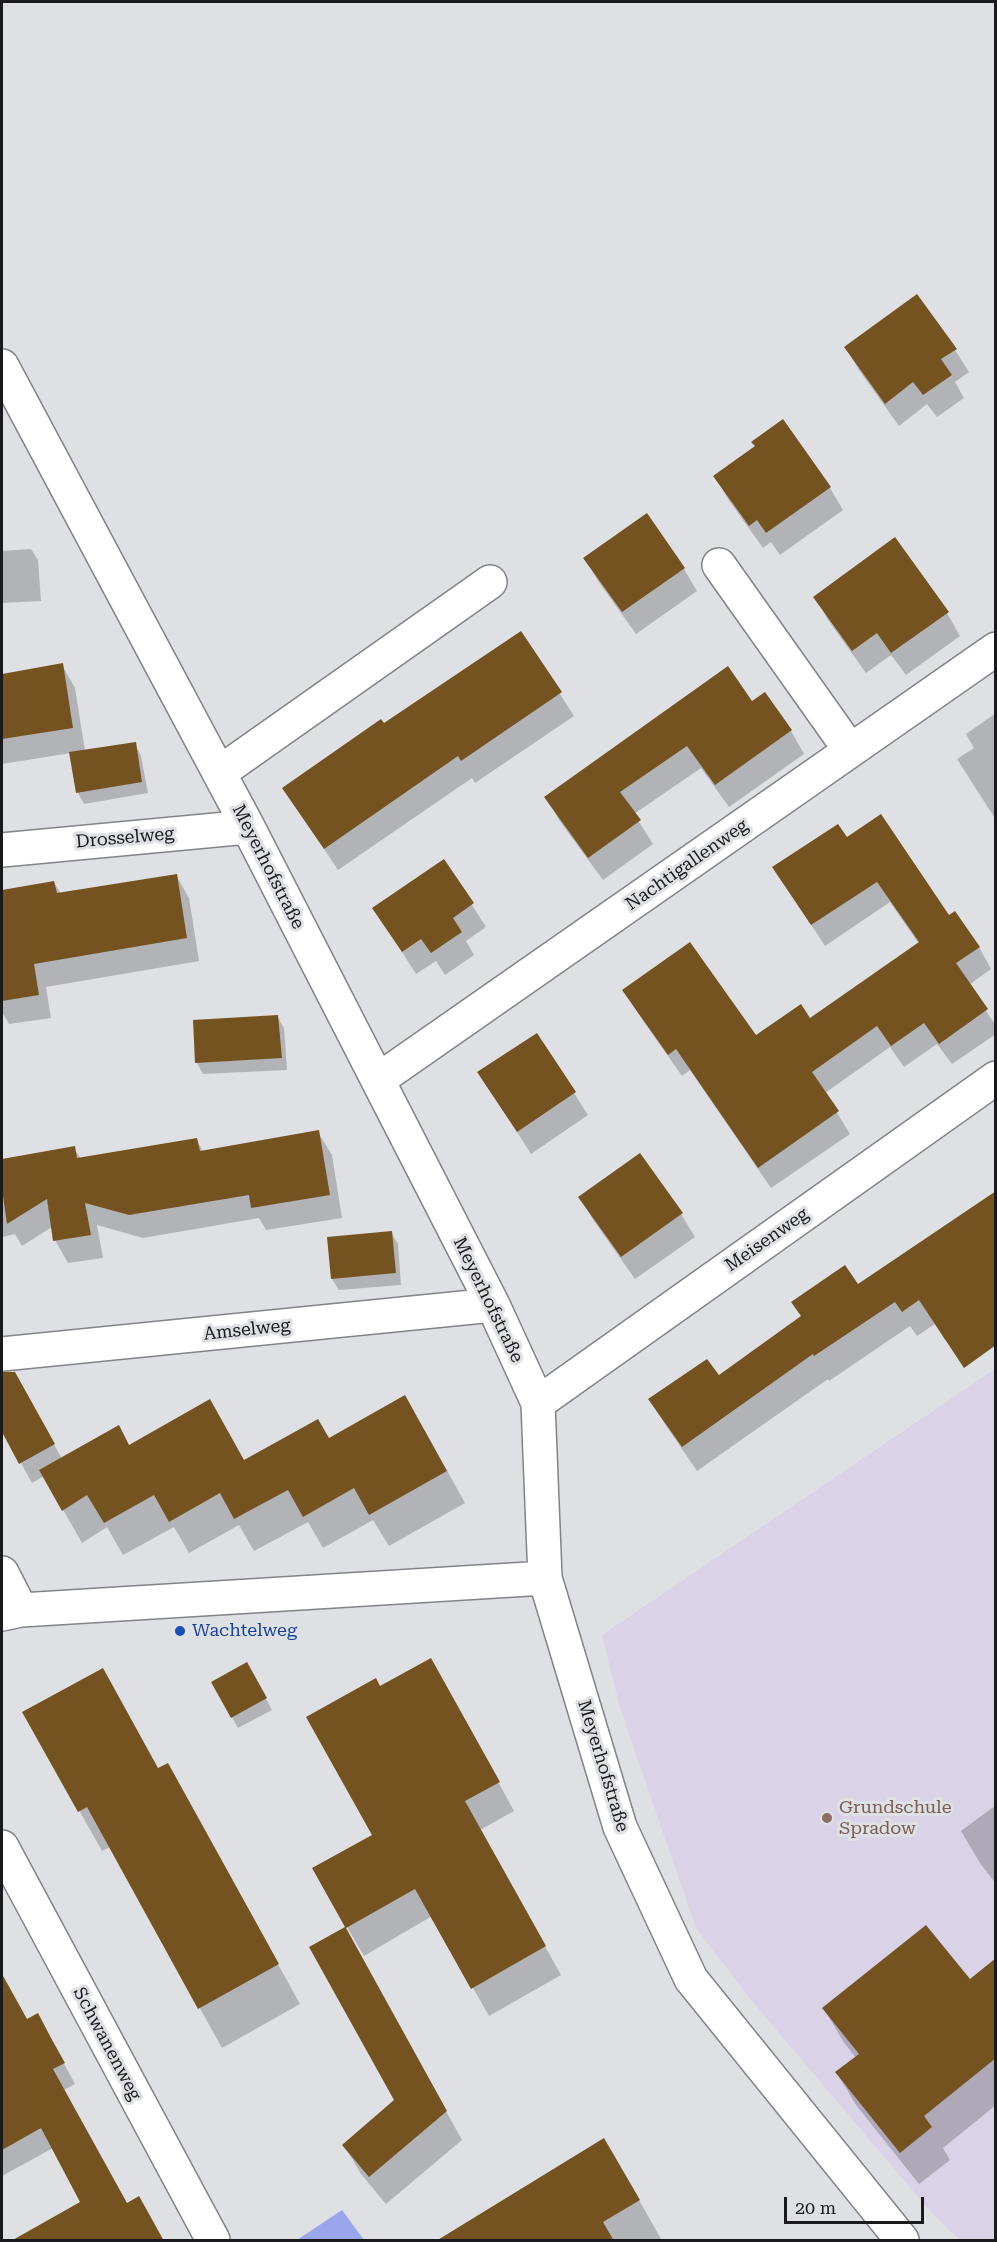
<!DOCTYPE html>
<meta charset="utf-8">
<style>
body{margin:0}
#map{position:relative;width:997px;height:2242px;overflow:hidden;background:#dfe0e4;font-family:"Roboto Serif",serif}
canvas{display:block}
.frame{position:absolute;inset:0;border:3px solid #1a1a1c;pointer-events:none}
.scale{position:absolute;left:784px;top:2197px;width:140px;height:27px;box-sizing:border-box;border:3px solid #1a1a1c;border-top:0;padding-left:8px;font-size:18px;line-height:21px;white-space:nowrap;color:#1a1a1c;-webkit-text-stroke:4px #dfe0e4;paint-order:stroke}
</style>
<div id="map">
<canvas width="997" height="2242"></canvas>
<div class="frame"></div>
<div class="scale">20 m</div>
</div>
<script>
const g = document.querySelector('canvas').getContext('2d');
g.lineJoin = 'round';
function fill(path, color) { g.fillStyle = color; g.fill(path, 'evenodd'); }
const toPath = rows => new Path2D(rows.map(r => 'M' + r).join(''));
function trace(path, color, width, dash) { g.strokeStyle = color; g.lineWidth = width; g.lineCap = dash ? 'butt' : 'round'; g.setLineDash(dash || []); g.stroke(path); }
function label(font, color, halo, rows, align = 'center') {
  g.font = font + ' "Roboto Serif",serif'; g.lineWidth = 6; g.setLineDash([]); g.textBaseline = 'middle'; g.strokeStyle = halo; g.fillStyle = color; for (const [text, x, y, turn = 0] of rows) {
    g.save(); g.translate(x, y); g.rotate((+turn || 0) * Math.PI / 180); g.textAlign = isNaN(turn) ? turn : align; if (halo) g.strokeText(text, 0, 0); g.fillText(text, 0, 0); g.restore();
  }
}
const education = toPath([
 [995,1369,995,2240,960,2240,936,2218,751,2000,696,1928,620,1708,602,1635]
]);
const forest = toPath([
 [342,2210,364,2240,297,2240]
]);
const shadow = toPath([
 [846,348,955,350,969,372,955,382,964,398,937,417,927,404,899,426,859,370],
 [715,476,830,488,843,510,780,555,771,542,763,548,728,499],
 [31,549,38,560,41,601,2,603,2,551],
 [585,558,684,569,697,591,636,634,598,581],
 [815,597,947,613,960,636,906,675,891,655,866,673,828,620],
 [521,633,574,716,475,783,472,778,338,870,284,788,384,725],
 [62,665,75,688,85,751,135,744,141,756,148,793,84,804,78,793,71,753,2,764,2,675],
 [752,703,791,731,804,754,729,807,701,768,634,814,653,844,603,880,559,820,546,797],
 [996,713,996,820,957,759,974,748,966,734],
 [846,839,949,917,979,947,991,969,969,985,996,1026,996,1034,952,1064,937,1044,904,1067,890,1047,825,1093,850,1134,771,1188,690,1070,682,1076,637,1012,624,991,756,1037,810,1020,919,944,890,902,825,946,774,868],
 [444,861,486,927,466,941,474,955,445,975,436,961,416,974,374,908],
 [176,875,189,898,199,961,46,987,51,1018,9,1024,2,1012,2,891,54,882,61,894],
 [277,1016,284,1028,287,1070,203,1074,197,1063],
 [537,1035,588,1115,531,1154,479,1072],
 [318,1132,332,1155,342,1218,266,1230,259,1218,143,1238,97,1225,103,1258,68,1263,55,1240,52,1227,22,1246,15,1234,2,1237,2,1160,74,1148,81,1159,197,1140,203,1152],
 [640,1156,681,1214,695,1237,635,1279,594,1221,580,1198],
 [391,1232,398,1244,401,1285,339,1290,332,1279],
 [858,1287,996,1305,945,1340,935,1324,917,1336,910,1326,829,1381,828,1379,697,1471,665,1424,650,1400,719,1378],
 [16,1376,62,1459,129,1446,243,1462,328,1440,424,1429,465,1503,389,1546,373,1520,323,1548,308,1522,254,1551,239,1525,189,1553,174,1527,123,1555,107,1527,82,1543,44,1476,32,1483,2,1429,2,1384],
 [247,1664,272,1710,238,1728,213,1682],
 [380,1688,447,1688,514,1811,480,1830,561,1975,489,2016,432,1916,364,1956,347,1927,374,1835],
 [24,1712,159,1770,190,1805,300,2004,222,2048,110,1847,102,1851],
 [996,1805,996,1884,980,1863,961,1831],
 [345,1929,462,2140,386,2204,361,2174,344,2145,396,2101],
 [996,1960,996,2105,943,2148,950,2160,919,2184,856,2105,837,2073,856,2058,843,2041,824,2009,970,1981],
 [2,1975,27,2021,62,2060,75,2084,64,2090,127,2205,162,2240,82,2202,53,2148,2,2176],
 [639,2200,661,2239,658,2240,488,2240]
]);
const building = toPath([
 [917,294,957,349,941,359,952,375,923,395,913,382,885,404,844,347],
 [783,419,831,487,766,533,757,520,749,526,713,476,755,446,751,442],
 [647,513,685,568,622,612,583,558],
 [895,537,949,612,891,653,877,633,852,651,813,597],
 [521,631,562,692,461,761,458,756,324,849,282,788,381,719,384,723],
 [63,663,73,728,2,739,2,674],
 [728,666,752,701,765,692,792,730,715,785,687,746,620,792,641,820,588,858,544,797],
 [136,742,142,782,76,793,69,752],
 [881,814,949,915,955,911,980,947,956,963,988,1009,939,1044,924,1023,891,1046,877,1026,812,1072,839,1111,758,1168,676,1049,668,1055,622,990,690,942,756,1035,801,1004,810,1018,919,942,877,882,811,925,772,867,838,824,847,837],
 [444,859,474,903,453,918,462,932,431,953,421,939,402,952,372,908],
 [177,874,187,938,34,964,39,995,2,1001,2,890,54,881,57,893],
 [278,1015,282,1058,195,1063,193,1020],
 [537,1033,576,1092,517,1132,477,1072],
 [319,1130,330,1195,251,1208,249,1195,129,1215,85,1203,91,1235,53,1241,47,1199,7,1224,2,1189,2,1159,75,1146,77,1158,197,1138,200,1151],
 [640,1153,683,1213,621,1257,578,1197],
 [996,1191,996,1345,964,1368,919,1300,902,1312,895,1302,814,1356,813,1354,682,1447,648,1399,707,1359,719,1375,801,1316,791,1302,845,1265,858,1284],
 [392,1231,396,1273,331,1279,327,1237],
 [2,1372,15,1372,55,1444,19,1464,2,1432],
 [405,1395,447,1471,369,1515,354,1488,303,1517,288,1490,234,1519,220,1493,169,1522,154,1495,104,1523,87,1495,62,1511,39,1470,119,1425,129,1445,210,1399,244,1460,318,1419,329,1438],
 [431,1658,500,1782,465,1801,546,1946,471,1989,415,1889,346,1928,447,2111,369,2177,342,2145,394,2100,309,1947,345,1927,312,1868,372,1835,306,1717,376,1678,380,1686],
 [247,1662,267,1698,231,1718,211,1682],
 [103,1668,158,1768,168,1763,279,1964,198,2009,87,1807,78,1812,22,1712],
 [926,1925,970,1979,996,1958,996,2058,924,2116,932,2127,900,2153,835,2072,859,2054,822,2008],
 [2,1974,27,2019,38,2013,51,2038,65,2063,53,2069,127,2203,139,2196,164,2241,11,2241,80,2202,41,2128,2,2150],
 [604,2138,640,2200,603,2222,614,2241,436,2241]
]);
const minor = toPath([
 [2,366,248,827,493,1305,538,1403,545,1578,620,1827,691,1979,902,2240],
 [719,565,850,750],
 [219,773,490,582],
 [2,850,248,827],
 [378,1080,996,649],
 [2,1354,493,1305],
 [538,1403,996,1078],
 [2,1573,21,1610],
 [2,1614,21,1610,545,1578],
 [2,1847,213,2240]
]);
const markers = [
 [180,1631,6,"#1a4fb4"],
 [827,1818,6,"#8d6e63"]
];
const streetNames = [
 ["Drosselweg",125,838,-5],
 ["Nachtigallenweg",687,865,-35],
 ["Meyerhofstraße",268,867,63],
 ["Meisenweg",767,1240,-35],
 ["Meyerhofstraße",488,1300,64],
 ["Amselweg",247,1330,-6],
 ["Meyerhofstraße",603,1766,73],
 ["Schwanenweg",107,2044,62]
];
const transitNames = [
 ["Wachtelweg",192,1631]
];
const educationNames = [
 ["Grundschule",839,1808],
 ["Spradow",839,1829]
];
fill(education, '#dad2e7');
fill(forest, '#9aa6eb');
fill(shadow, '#0003');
fill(building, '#745320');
trace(minor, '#828387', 36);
trace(minor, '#fff', 33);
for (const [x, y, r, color] of markers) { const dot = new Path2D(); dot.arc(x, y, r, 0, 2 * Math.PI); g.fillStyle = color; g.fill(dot); trace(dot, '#dfe0e4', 2); }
label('18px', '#1a1a1c', '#dfe0e4', streetNames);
label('18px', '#164399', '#dfe0e4', transitNames, 'left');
label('18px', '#785e54', '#dfe0e4', educationNames, 'left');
</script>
